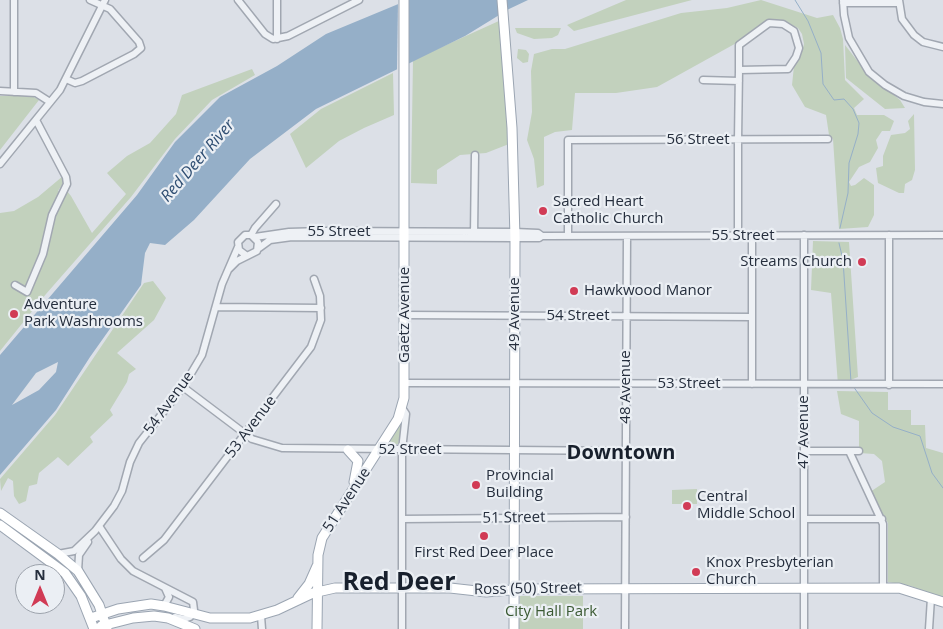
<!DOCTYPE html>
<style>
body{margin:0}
#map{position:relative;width:943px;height:629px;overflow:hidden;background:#dce0e7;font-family:"Open Sans",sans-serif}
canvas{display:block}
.north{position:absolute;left:15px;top:564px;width:50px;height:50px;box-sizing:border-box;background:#ebeff4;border:1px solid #9ca2ab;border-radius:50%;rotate:0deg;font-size:14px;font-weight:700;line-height:20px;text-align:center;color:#252e3d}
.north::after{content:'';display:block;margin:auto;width:18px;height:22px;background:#d13b55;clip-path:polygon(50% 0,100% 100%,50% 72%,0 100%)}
</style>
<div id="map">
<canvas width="943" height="629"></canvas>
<div class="north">N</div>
</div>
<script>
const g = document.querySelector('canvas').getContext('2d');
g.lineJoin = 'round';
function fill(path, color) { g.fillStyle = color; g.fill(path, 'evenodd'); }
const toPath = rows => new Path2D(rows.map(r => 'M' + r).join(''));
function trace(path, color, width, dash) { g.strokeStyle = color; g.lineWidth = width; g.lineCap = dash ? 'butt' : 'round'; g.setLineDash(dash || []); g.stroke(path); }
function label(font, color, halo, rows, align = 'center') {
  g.font = font + ' "Open Sans",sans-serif'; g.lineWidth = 4.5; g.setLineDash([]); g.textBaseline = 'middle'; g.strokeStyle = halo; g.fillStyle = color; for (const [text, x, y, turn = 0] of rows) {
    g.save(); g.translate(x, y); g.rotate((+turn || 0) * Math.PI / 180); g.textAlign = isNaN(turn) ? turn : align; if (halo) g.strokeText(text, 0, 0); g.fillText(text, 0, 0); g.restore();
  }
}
const green = toPath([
 [626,0,692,0,574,31,567,25],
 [761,0,817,18,833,15,840,28,843,39,845,80,864,99,854,108,857,115,884,115,894,121,890,131,882,131,876,140,878,148,870,162,859,167,849,182,851,186,855,185,864,178,874,185,874,215,868,227,839,229,833,139,829,135,826,115,805,107,792,85,794,66,801,55,804,44,802,34,798,28,782,20,767,20,740,41,657,87,616,93,575,93,572,130,555,132,544,137,544,185,537,188,534,159,527,140,532,112,531,71,534,54,552,49,565,49,681,13,727,8],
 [501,20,509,144,486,153,460,155,437,170,437,184,411,183,413,60],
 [515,28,561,28,558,35,552,38,534,39,517,33],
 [845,45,866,72,900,100,905,108,885,109,846,78],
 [518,49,526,50,529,54,528,62,523,63,517,58],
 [252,69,255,75,212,100,175,139,131,197,46,294,0,351,0,213,14,211,38,197,63,176,63,183,58,191,65,196,67,191,71,196,92,233,126,194,107,173,127,156,150,143,176,114,182,95],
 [393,73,394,115,364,128,339,141,306,168,290,134,321,109],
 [0,96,32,96,39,100,0,150],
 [914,114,915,170,912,180,905,184,904,193,899,193,878,183,876,168,883,166,883,156,891,135,905,133,910,129,908,121],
 [813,241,849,242,858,377,838,385,831,293,811,290],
 [153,281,166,298,154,320,117,353,136,369,129,374,127,382,110,410,113,415,90,437,93,442,68,466,58,457,39,473,37,484,29,486,26,501,19,504,14,496,13,481,8,478,1,491,0,479,55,415,144,283],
 [837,391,888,392,888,410,911,410,911,425,925,425,926,448,943,453,943,598,911,586,888,582,888,523,870,492,885,482,882,461,874,454,859,453,859,421,841,414],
 [399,424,402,426,398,444,387,444],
 [697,489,697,504,672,504,672,490],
 [520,596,583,596,583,629,519,629]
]);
const water = toPath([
 [408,0,528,0,509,9,465,36,316,109,250,159,194,220,165,245,150,243,145,253,141,285,90,357,56,410,0,475,0,355,137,195,175,142,220,97,277,66,326,34],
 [58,362,56,372,39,390,12,405,36,373]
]);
const pier = toPath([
 [402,0,409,0,408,65,397,71,398,2]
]);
const stream = toPath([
 [795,0,808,21,821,53,823,84,834,100,844,99,853,109,859,123,858,134,849,163,848,193,840,228],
 [839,243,843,260,851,382],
 [853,386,872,413,893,427,920,436,932,473,943,488]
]);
const minor = toPath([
 [238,0,265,34,273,39,288,36,359,0],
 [843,0,844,15,849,38,869,72,885,85,904,96,924,102,943,104],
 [899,0,902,19,914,35,923,42,943,47],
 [843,3,899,3],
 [277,39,277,0],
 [66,79,75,83,82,81,134,54,141,48,139,42,110,9,90,0],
 [703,80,739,81],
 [0,91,36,93,50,102],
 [14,92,14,0],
 [0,164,60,90,105,0],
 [251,235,255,228,276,204],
 [474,235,475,155],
 [738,235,738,140,739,70,739,45,769,23,783,24,794,31,799,48,796,57,788,69,739,70],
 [568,236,568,140,828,139],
 [255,237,289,232,324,231,515,232,538,233,542,236],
 [259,248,270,240,292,237,515,238,539,238,542,236,943,235],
 [229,269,237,261,257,251,258,242,251,235,245,235,238,242,239,250,247,256],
 [15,285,27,292,43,254,52,215,67,184,66,177,36,120],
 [216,307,321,308],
 [404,315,752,317],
 [405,383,943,384],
 [752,384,752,235],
 [889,385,889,235],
 [183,387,252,439,282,448,626,451],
 [804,451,859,451],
 [849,451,883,524,883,588],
 [402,519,626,517],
 [804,519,882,519],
 [99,526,121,559,133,571,193,602,194,610,190,617,184,619,175,617],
 [58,554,74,551,95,531,114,506,122,491,130,462,139,443,183,387,202,355,222,284,238,247],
 [143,558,164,540,311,347,321,320,320,296,314,279],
 [78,571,79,555,88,542],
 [164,606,169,597,165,588],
 [261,616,262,629],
 [402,629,402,450,406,414,402,408],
 [625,629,627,236],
 [804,629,804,235],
 [929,629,931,598]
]);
const major = toPath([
 [502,0,512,128,515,238,514,629],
 [348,450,358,461,354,482],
 [0,513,58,554,78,571,99,605,107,629],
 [0,525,65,573,81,596,94,629],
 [298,598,309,584,317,566],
 [91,618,118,609,151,604,164,606,210,618,250,618,277,610,313,593,335,588,450,588,486,592,522,589,899,588,943,602],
 [101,626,133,618,154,616,168,618,195,629],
 [317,629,318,555,322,538,398,419,404,398,404,0]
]);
const markers = [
 [543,211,5,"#d13b55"],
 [862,262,5,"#d13b55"],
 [574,291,5,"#d13b55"],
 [14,314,5,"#d13b55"],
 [476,485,5,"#d13b55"],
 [687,506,5,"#d13b55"],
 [484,536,5,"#d13b55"],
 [696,572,5,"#d13b55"]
];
const streetNames = [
 ["56 Street",698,140],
 ["55 Street",339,232],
 ["55 Street",743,236],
 ["49 Avenue",515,314,-90],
 ["Gaetz Avenue",405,315,-90],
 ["54 Street",578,316],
 ["53 Street",689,384],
 ["48 Avenue",626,387,-90],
 ["54 Avenue",169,403,-54],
 ["53 Avenue",251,427,-53],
 ["47 Avenue",804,432,-90],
 ["52 Street",410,450],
 ["51 Avenue",347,500,-57],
 ["51 Street",514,518,-1],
 ["Ross (50) Street",528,589,-1]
];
const poiNames = [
 ["Sacred Heart",553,202],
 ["Catholic Church",553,219],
 ["Streams Church",852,262,"right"],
 ["Hawkwood Manor",584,291],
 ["Adventure",24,305],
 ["Park Washrooms",24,322],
 ["Provincial",486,476],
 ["Building",486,493],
 ["Central",697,497],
 ["Middle School",697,514],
 ["First Red Deer Place",484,553,"center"],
 ["Knox Presbyterian",706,563],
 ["Church",706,580]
];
const parkNames = [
 ["City Hall Park",551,612]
];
const waterNames = [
 ["Red Deer River",198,161,-49]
];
const districtNames = [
 ["Downtown",621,453]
];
const townNames = [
 ["Red Deer",399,583]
];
fill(green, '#c2d1bd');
fill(water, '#95afc8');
fill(pier, '#dce0e7');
trace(stream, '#95afc8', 1);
trace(minor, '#a1a7b1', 9);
trace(major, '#9ba5b2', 11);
trace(minor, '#eef1f5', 6);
trace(major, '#fff', 9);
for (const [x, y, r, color] of markers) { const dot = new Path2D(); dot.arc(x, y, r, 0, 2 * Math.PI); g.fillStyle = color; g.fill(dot); trace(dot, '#ebeff4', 2); }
label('15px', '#252e3d', '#ebeff4', streetNames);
label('15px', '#252e3d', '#ebeff4', poiNames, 'left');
label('15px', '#3a5932', '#ebeff4', parkNames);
label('italic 16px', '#2f4e72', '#ebeff4', waterNames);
label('bold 20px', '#18202d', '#ebeff4', districtNames);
label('bold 25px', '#18202d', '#ebeff4', townNames);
</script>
